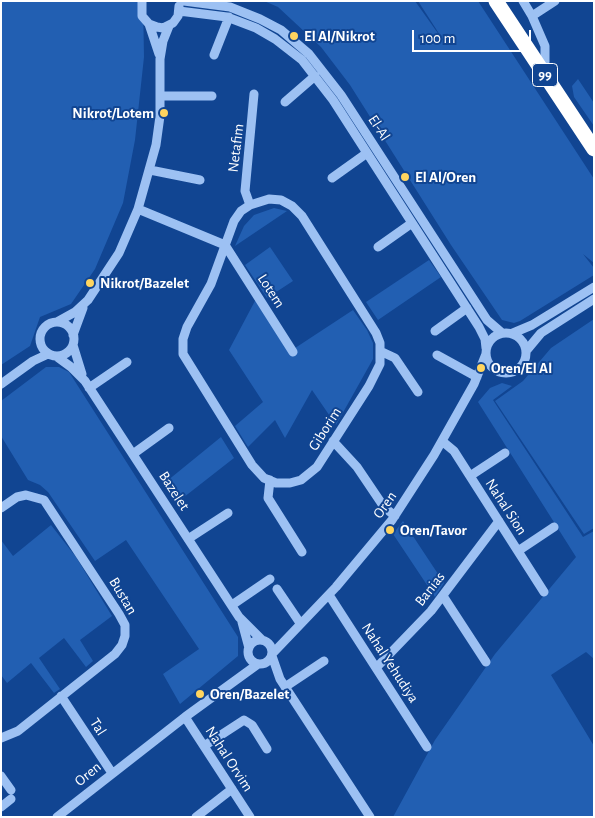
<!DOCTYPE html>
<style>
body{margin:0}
#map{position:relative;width:595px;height:818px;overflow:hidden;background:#114592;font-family:"Alegreya Sans",sans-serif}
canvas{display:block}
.frame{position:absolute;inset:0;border:2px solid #fff;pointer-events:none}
.scale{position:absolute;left:412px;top:30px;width:119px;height:22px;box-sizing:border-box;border:2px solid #fff;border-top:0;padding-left:6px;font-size:15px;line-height:18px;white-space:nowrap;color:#fff;-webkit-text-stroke:4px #114592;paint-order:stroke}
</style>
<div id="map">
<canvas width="595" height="818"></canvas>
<div class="frame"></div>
<div class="scale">100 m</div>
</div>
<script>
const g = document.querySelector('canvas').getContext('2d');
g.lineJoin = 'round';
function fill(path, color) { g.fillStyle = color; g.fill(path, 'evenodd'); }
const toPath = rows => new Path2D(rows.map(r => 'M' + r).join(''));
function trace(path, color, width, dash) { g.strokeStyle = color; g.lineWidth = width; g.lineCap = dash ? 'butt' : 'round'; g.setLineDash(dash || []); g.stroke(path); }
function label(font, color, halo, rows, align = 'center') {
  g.font = font + ' "Alegreya Sans",sans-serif'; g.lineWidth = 4; g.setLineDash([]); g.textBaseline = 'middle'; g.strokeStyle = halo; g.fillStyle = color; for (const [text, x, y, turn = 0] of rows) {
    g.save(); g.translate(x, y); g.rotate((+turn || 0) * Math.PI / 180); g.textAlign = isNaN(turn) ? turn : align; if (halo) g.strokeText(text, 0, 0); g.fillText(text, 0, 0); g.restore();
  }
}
const green = toPath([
 [1,1,143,1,144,57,135,140,123,203,95,269,71,304,40,317,30,346,1,365],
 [264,1,415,1,447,46,418,1,478,1,594,179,594,263,583,254,594,268,594,275,520,321,514,323,502,320,451,245,350,85,321,47,278,7],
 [578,79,594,103,594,126,574,97,572,86],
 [274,208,287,211,235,246,244,226,254,215],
 [270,247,293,281,267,298,245,265],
 [429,260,441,277,378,320,366,302],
 [256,299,289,352,353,310,367,330,373,343,373,359,336,425,312,390,285,438,275,420,248,447,235,426,263,402,229,350],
 [594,319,594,528,584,534,495,401,523,381,551,348],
 [46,367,59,367,69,372,238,637,238,656,180,704,163,674,199,649,126,540,95,561,48,492,40,485,28,480,1,436,1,401],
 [502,383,512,386,493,400,583,537,594,531,594,659,586,652,551,675,594,746,594,817,393,817,435,740,495,654,576,557,478,402,490,388],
 [221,437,234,458,179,501,167,481],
 [403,521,444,583,435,597,393,534],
 [51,525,76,557,112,616,80,640,93,661,86,667,64,638,39,658,60,689,54,693,31,663,7,683,1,675,1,540,13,556]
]);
const minor = toPath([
 [142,1,142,16,149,24,157,27,163,28,173,23,178,16,179,6],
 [184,1,230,7,260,19,281,30,309,54,341,95,487,320,502,333],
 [523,1,532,16,545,46,545,62],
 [179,11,227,17,256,28,275,39,302,60,333,100,479,327,485,339,486,348],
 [532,16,555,1],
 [149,24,159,54],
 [214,55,229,17],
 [160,96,212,96],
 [285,102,315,76],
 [150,170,200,180],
 [332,178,367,153],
 [269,199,281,200,292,206,302,216,376,333,380,343,380,364,369,386,317,467,301,480,290,483,276,483,264,478,252,465,183,354,183,339,187,327,211,284,234,221,241,211,250,205,269,199],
 [250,205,245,191,254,94],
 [138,209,225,245],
 [225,245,293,352],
 [378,247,412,223],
 '40 339a17 17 0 1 1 34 0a17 17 0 1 1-34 0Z',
 [57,322,75,312,88,300,119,253,138,209,156,145,160,116,160,59,163,41,169,26],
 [435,331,467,308],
 '486 353a20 20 0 1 1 40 0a20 20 0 1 1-40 0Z',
 [513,333,532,325,594,287],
 [73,335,83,308],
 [73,345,82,374],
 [380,351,395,358,418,392],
 [526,351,541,333,594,299],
 [437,355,477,377],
 [56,356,71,367,85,381,239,617,262,640],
 [1,384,33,361,48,354],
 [89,388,127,362],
 [333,441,357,467,384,507,395,516],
 [442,441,454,451,544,592],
 [133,454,169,428],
 [470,476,505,453],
 [270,480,268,498,302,552],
 [1,508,17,497,26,495,44,500,119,614,125,625,125,636,122,645,115,654,18,731,1,738],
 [188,539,228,513],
 [518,551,554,527],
 [277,589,300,623],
 [329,595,427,747],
 [443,596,486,662],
 [232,605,270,579],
 [242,622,249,648],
 '248 652a12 12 0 1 1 24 0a12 12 0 1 1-24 0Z',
 [273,653,336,587,392,520,434,455,474,384,486,354],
 [272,656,280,679,370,817],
 [376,668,431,611,499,521],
 [285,687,324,661],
 [61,696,112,773],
 [185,717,250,817],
 [204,746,244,720,252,725,267,749],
 [1,776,11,790],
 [1,807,11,799],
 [57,817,185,717,258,664],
 [196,817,232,789]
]);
const highway = toPath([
 [496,1,594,149]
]);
const markers = [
 [294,36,5,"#ffd55f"],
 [164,113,5,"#ffd55f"],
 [405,177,5,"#ffd55f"],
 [90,283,5,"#ffd55f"],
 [481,368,5,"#ffd55f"],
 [390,530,5,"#ffd55f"],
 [200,694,5,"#ffd55f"]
];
const shields = [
 [545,75,25]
];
const shieldNames = [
 ["99",545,75]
];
const poiNames = [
 ["El Al/Nikrot",304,36],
 ["Nikrot/Lotem",154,113,"right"],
 ["El Al/Oren",415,177],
 ["Nikrot/Bazelet",100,283],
 ["Oren/El Al",491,368],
 ["Oren/Tavor",400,530],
 ["Oren/Bazelet",210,694]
];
const streetNames = [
 ["El-Al",379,128,57],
 ["Netafim",236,148,-83],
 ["Lotem",271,291,57],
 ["Giborim",325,429,-58],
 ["Bazelet",174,491,57],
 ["Oren",385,505,-55],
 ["Nahal Sion",506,507,57],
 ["Banias",430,589,-52],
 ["Bustan",123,596,59],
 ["Nahal Yehudiya",390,663,57],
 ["Tal",98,727,57],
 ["Nahal Orvim",229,759,57],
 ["Oren",88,774,-39]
];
fill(green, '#225fb2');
trace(minor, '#9dc1f3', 9);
trace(highway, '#fff', 15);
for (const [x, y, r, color] of markers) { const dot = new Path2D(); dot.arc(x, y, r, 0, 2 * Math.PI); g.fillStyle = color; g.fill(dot); trace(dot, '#114592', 2); }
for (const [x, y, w] of shields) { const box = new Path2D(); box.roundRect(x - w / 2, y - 11.5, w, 23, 4); g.fillStyle = '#114592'; g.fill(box); trace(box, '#fff', 1); }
label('bold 14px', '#fff', null, shieldNames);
label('bold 15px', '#fff', '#114592', poiNames, 'left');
label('15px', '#fff', '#114592', streetNames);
</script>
